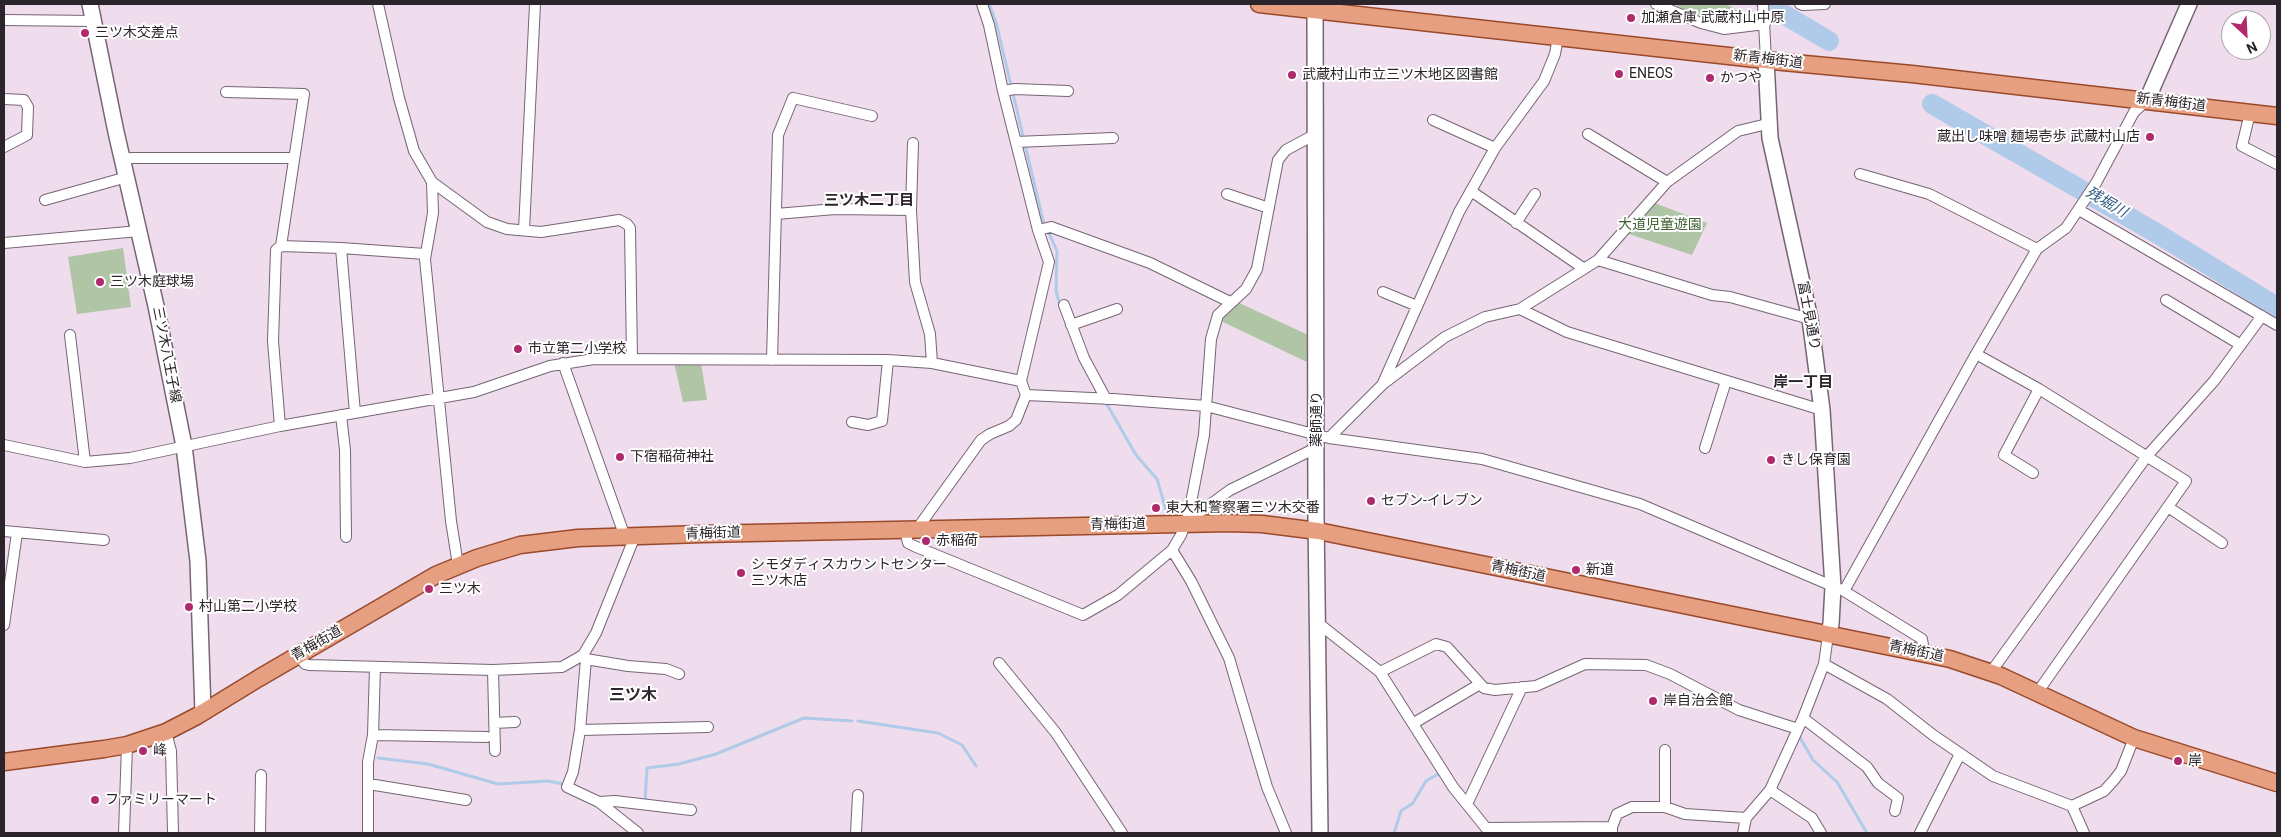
<!DOCTYPE html>
<meta charset="utf-8">
<style>
body{margin:0}
#map{position:relative;width:2281px;height:837px;overflow:hidden;background:#efdced;font-family:Roboto,sans-serif}
canvas{display:block}
.frame{position:absolute;inset:0;border:5px solid #2b242a;pointer-events:none}
.north{position:absolute;left:2221px;top:10px;width:50px;height:50px;box-sizing:border-box;background:#fff;border:1px solid #aaa7aa;border-radius:50%;rotate:155deg;font-size:14px;font-weight:700;line-height:20px;text-align:center;color:#2b242a}
.north::after{content:'';display:block;margin:auto;width:18px;height:22px;background:#b0296d;clip-path:polygon(50% 0,100% 100%,50% 72%,0 100%)}
</style>
<div id="map">
<canvas width="2281" height="837"></canvas>
<div class="frame"></div>
<div class="north">N</div>
</div>
<script>
const g = document.querySelector('canvas').getContext('2d');
g.lineJoin = 'round';
function fill(path, color) { g.fillStyle = color; g.fill(path, 'evenodd'); }
const toPath = rows => new Path2D(rows.map(r => 'M' + r).join(''));
function trace(path, color, width, dash) { g.strokeStyle = color; g.lineWidth = width; g.lineCap = dash ? 'butt' : 'round'; g.setLineDash(dash || []); g.stroke(path); }
function label(font, color, halo, rows, align = 'center') {
  g.font = font + ' Roboto,"Noto Sans JP",sans-serif'; g.lineWidth = 4; g.setLineDash([]); g.textBaseline = 'middle'; g.strokeStyle = halo; g.fillStyle = color; for (const [text, x, y, turn = 0] of rows) {
    g.save(); g.translate(x, y); g.rotate((+turn || 0) * Math.PI / 180); g.textAlign = isNaN(turn) ? turn : align; if (halo) g.strokeText(text, 0, 0); g.fillText(text, 0, 0); g.restore();
  }
}
const green = toPath([
 [1674,4,1726,4,1749,17,1750,20,1721,22,1687,11],
 [1652,202,1707,223,1692,255,1626,233],
 [123,248,131,307,77,314,68,257],
 [1235,301,1308,335,1309,363,1221,321],
 [674,362,701,363,707,400,683,402]
]);
const stream = toPath([
 [989,4,996,22,1043,220,1057,251,1056,291,1060,305],
 [1105,401,1136,455,1157,479,1167,513],
 [858,721,938,733,962,745,976,766],
 [1799,736,1813,760,1837,782,1867,833],
 [378,758,428,764,498,784,548,781,563,784],
 [645,801,647,768,679,764,716,754,804,718,852,721],
 [1394,833,1401,811,1413,803,1426,781,1440,773]
]);
const river = toPath([
 [1766,4,1829,41],
 [1932,104,2158,234,2277,307]
]);
const street = toPath([
 [378,4,399,98,414,151,432,182,487,222,507,229,541,232,619,220,627,224,630,228,632,359],
 [1656,4,1701,23,1724,29,1765,24],
 [1763,4,1766,60],
 [1800,4,1803,5,1825,4],
 [4,20,94,21],
 [1003,91,1015,89,1068,91],
 [226,92,304,94,281,246],
 [4,99,24,100,28,107,27,135,4,147],
 [2250,113,2242,146,2277,164],
 [1433,120,1495,148],
 [1588,134,1667,182],
 [1016,142,1113,138],
 [122,159,132,158,294,158],
 [1860,174,1929,194,2037,249],
 [432,182,433,213,425,259,451,521,458,565],
 [1471,191,1583,268],
 [1227,194,1269,208],
 [45,200,127,177],
 [911,210,913,143],
 [2079,210,2277,325],
 [776,214,835,209,911,210,915,282,930,334,932,363],
 [1516,223,1535,194],
 [524,230,535,4],
 [1038,230,1051,227,1150,263,1230,302],
 [4,243,139,231],
 [341,248,355,413],
 [1598,260,1712,295,1730,297,1810,319],
 [1383,292,1417,306],
 [2166,300,2241,345],
 [1064,305,1084,358,1106,399],
 [1520,309,1567,332,1822,410],
 [1071,325,1117,309],
 [70,335,85,462],
 [1976,354,2039,389,2186,481,2037,693],
 [772,360,778,135,793,98,872,116],
 [563,363,625,537],
 [1383,383,1459,212,1495,148,1544,81,1555,54,1558,37],
 [1026,395,1113,399,1206,406,1329,438,1482,459,1640,504,1844,591,1922,639,1924,652],
 [341,415,345,450,346,537],
 [852,422,868,425,882,421,888,360],
 [280,426,273,341,276,250,281,246,341,248,425,254],
 [1329,438,1383,384,1445,337,1485,317,1520,309,1598,260,1667,182,1738,131,1767,124],
 [4,445,85,462,130,458,280,426,474,392,550,366,594,359,888,360,932,363,1021,381],
 [1705,448,1726,381],
 [2033,473,2004,455,2039,389],
 [2168,507,2222,543],
 [1185,523,1230,490,1316,448],
 [917,529,981,440,990,434,1009,426,1016,420,1026,395,1021,381,1049,262,1038,230,1003,91,989,25,982,4],
 [905,530,908,543,914,546,1083,615,1118,595,1172,550,1181,535,1189,513,1204,435,1211,339,1218,315,1246,289,1257,269,1278,160,1286,150,1316,134],
 [4,531,104,540],
 [1172,550,1191,581,1229,658,1267,787,1286,833],
 [1844,591,1976,354,2037,249,2066,228,2096,183,2134,112,2147,100],
 [1318,623,1380,672,1453,787,1486,828,1612,827],
 [4,625,17,533],
 [298,655,305,664,309,665,493,670,562,667,583,655,596,633,635,536],
 [583,655,586,659,580,730,573,772,567,787,599,802,638,833],
 [586,659,628,666,666,669,679,674],
 [999,663,1056,733,1122,833],
 [1824,664,1887,699,1933,735,1993,776,2072,806,2084,833],
 [493,670,495,751],
 [1380,672,1436,644,1447,647,1484,688,1495,690,1536,686,1585,664,1646,665,1670,674,1739,710,1798,729],
 [1991,672,2147,456,2214,381,2262,316],
 [1803,718,1867,767,1878,783,1898,798,1895,811],
 [494,723,515,722],
 [1414,723,1480,684],
 [580,730,708,727],
 [166,732,171,751,173,833],
 [373,735,487,737],
 [369,784,466,800],
 [1770,790,1812,818,1821,833],
 [599,802,615,801,691,810],
 [1467,804,1522,687],
 [2072,806,2104,791,2114,780,2121,771,2134,738],
 [1665,807,1665,750],
 [1612,832,1612,827,1617,814,1632,807,1665,807,1685,814,1746,818],
 [124,833,127,745],
 [260,833,261,775],
 [368,833,368,762,373,735,375,667],
 [856,833,858,795],
 [1743,833,1746,818,1770,790,1803,718,1824,664,1828,635],
 [1920,833,1960,754]
]);
const secondary = toPath([
 [90,4,116,132,156,306,184,446,198,561,203,712],
 [1315,4,1316,516,1320,833],
 [1766,60,1770,138,1810,319,1822,410,1833,587,1831,624,1828,635],
 [2147,100,2189,4]
]);
const primary = toPath([
 [1259,4,1783,62,1912,74,2277,116],
 [4,762,104,749,127,745,166,732,197,716,259,678,436,575,477,558,520,545,578,538,702,534,1228,523,1262,524,1318,531,1950,659,2001,676,2134,738,2277,783]
]);
const markers = [
 [1631,18,5,"#b0296d"],
 [85,33,5,"#b0296d"],
 [1619,74,5,"#b0296d"],
 [1292,75,5,"#b0296d"],
 [1710,78,5,"#b0296d"],
 [2150,137,5,"#b0296d"],
 [100,282,5,"#b0296d"],
 [518,349,5,"#b0296d"],
 [620,457,5,"#b0296d"],
 [1771,460,5,"#b0296d"],
 [1371,501,5,"#b0296d"],
 [1156,508,5,"#b0296d"],
 [926,541,5,"#b0296d"],
 [1576,570,5,"#b0296d"],
 [741,573,5,"#b0296d"],
 [429,589,5,"#b0296d"],
 [189,607,5,"#b0296d"],
 [1653,701,5,"#b0296d"],
 [143,751,5,"#b0296d"],
 [2178,761,5,"#b0296d"],
 [95,800,5,"#b0296d"]
];
const poiNames = [
 ["加瀬倉庫 武蔵村山中原",1641,18],
 ["三ツ木交差点",95,33],
 ["ENEOS",1629,74],
 ["武蔵村山市立三ツ木地区図書館",1302,75],
 ["かつや",1720,78],
 ["蔵出し味噌 麺場壱歩 武蔵村山店",2140,137,"right"],
 ["三ツ木庭球場",110,282],
 ["市立第二小学校",528,349],
 ["下宿稲荷神社",630,457],
 ["きし保育園",1781,460],
 ["セブン-イレブン",1381,501],
 ["東大和警察署三ツ木交番",1166,508],
 ["赤稲荷",936,541],
 ["シモダディスカウントセンター",751,565],
 ["三ツ木店",751,581],
 ["新道",1586,570],
 ["三ツ木",439,589],
 ["村山第二小学校",199,607],
 ["岸自治会館",1663,701],
 ["峰",153,751],
 ["岸",2188,761],
 ["ファミリーマート",105,800]
];
const streetNames = [
 ["新青梅街道",1768,60,7],
 ["新青梅街道",2171,103,7],
 ["富士見通り",1808,316,79],
 ["三ツ木八王子線",166,355,79],
 ["薬師通り",1317,419,-90],
 ["青梅街道",1118,525,-1],
 ["青梅街道",713,534,-2],
 ["青梅街道",1518,572,12],
 ["青梅街道",317,644,-30],
 ["青梅街道",1916,652,12]
];
const parkNames = [
 ["大道児童遊園",1660,225]
];
const neighbourhoodNames = [
 ["三ツ木二丁目",869,201],
 ["岸一丁目",1803,383]
];
const waterNames = [
 ["残堀川",2106,203,30]
];
const quarterNames = [
 ["三ツ木",633,696]
];
fill(green, '#afc5a6');
trace(stream, '#afcbe9', 3);
trace(river, '#afcbe9', 20);
trace(street, '#766575', 12);
trace(secondary, '#766575', 18);
trace(primary, '#9a4a2b', 19);
trace(street, '#fff', 10);
trace(secondary, '#fff', 15);
trace(primary, '#e69f80', 16);
for (const [x, y, r, color] of markers) { const dot = new Path2D(); dot.arc(x, y, r, 0, 2 * Math.PI); g.fillStyle = color; g.fill(dot); trace(dot, '#fff', 2); }
label('14px', '#2b242a', '#fff', poiNames, 'left');
label('14px', '#2b242a', '#fff', streetNames);
label('14px', '#3f6031', '#fff', parkNames);
label('bold 15px', '#2b242a', '#fff', neighbourhoodNames);
label('italic 15px', '#315b84', '#fff', waterNames);
label('bold 16px', '#2b242a', '#fff', quarterNames);
</script>
